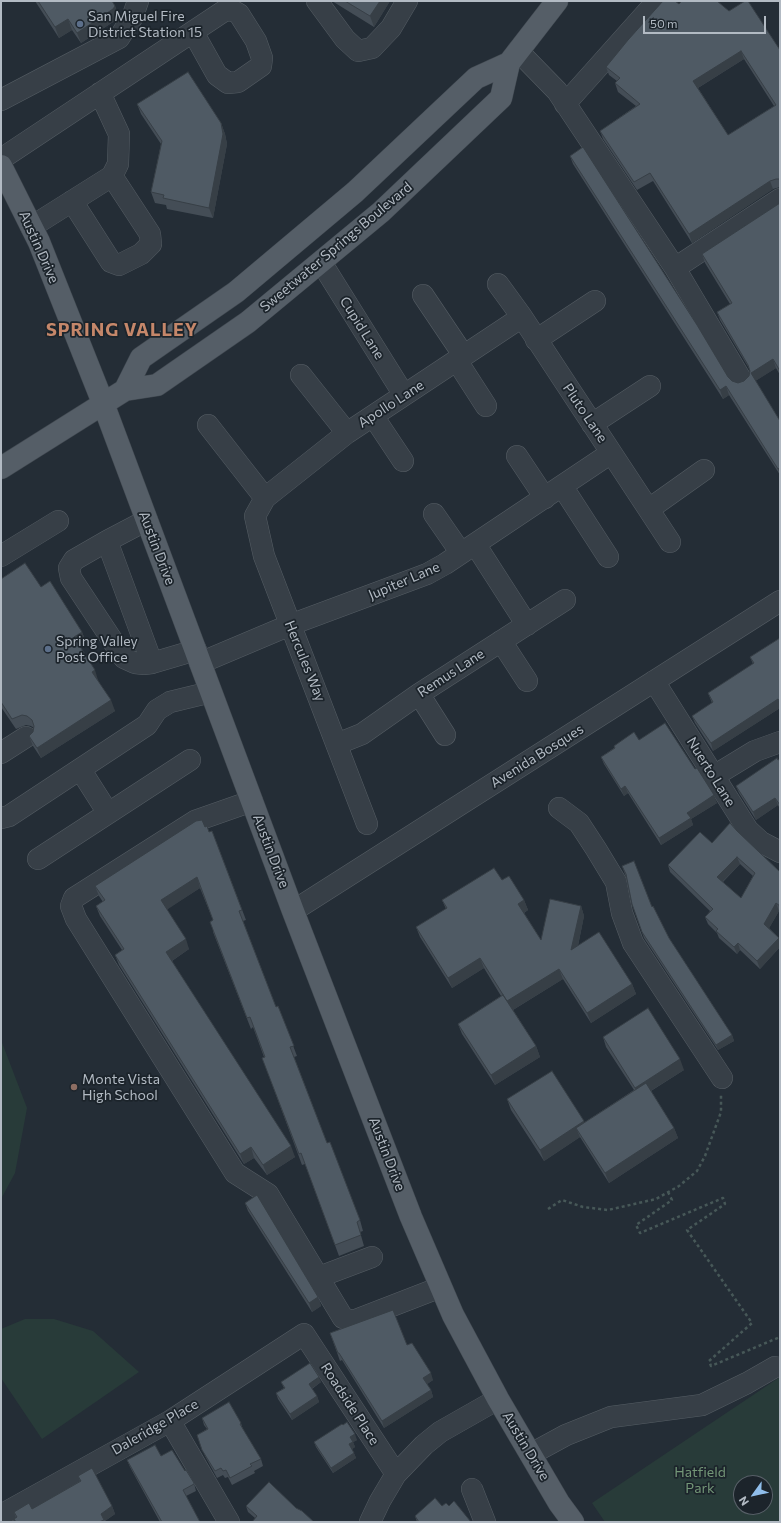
<!DOCTYPE html>
<style>
body{margin:0}
#map{position:relative;width:781px;height:1523px;overflow:hidden;background:#242d36;font-family:Commissioner,sans-serif}
canvas{display:block}
.frame{position:absolute;inset:0;border:2px solid #b2bac3;pointer-events:none}
.north{position:absolute;left:733px;top:1475px;width:40px;height:40px;box-sizing:border-box;background:#1c242b;border:1px solid #586068;border-radius:50%;rotate:237deg;font-size:11px;font-weight:700;line-height:16px;text-align:center;color:#b2bac3}
.north::after{content:'';display:block;margin:auto;width:14px;height:18px;background:#8fbdea;clip-path:polygon(50% 0,100% 100%,50% 72%,0 100%)}
.scale{position:absolute;left:643px;top:16px;width:123px;height:18px;box-sizing:border-box;border:2px solid #b2bac3;border-top:0;padding-left:5px;font-size:12px;line-height:14px;white-space:nowrap;color:#b2bac3;-webkit-text-stroke:3px #1c242b;paint-order:stroke}
</style>
<div id="map">
<canvas width="781" height="1523"></canvas>
<div class="frame"></div>
<div class="north">N</div>
<div class="scale">50 m</div>
</div>
<script>
const g = document.querySelector('canvas').getContext('2d');
g.lineJoin = 'round';
function fill(path, color) { g.fillStyle = color; g.fill(path, 'evenodd'); }
const toPath = rows => new Path2D(rows.map(r => 'M' + r).join(''));
function trace(path, color, width, dash) { g.strokeStyle = color; g.lineWidth = width; g.lineCap = dash ? 'butt' : 'round'; g.setLineDash(dash || []); g.stroke(path); }
function label(font, color, halo, rows, align = 'center') {
  g.font = font + ' Commissioner,sans-serif'; g.lineWidth = 3.5; g.setLineDash([]); g.textBaseline = 'middle'; g.strokeStyle = halo; g.fillStyle = color; for (const [text, x, y, turn = 0] of rows) {
    g.save(); g.translate(x, y); g.rotate((+turn || 0) * Math.PI / 180); g.textAlign = isNaN(turn) ? turn : align; if (halo) g.strokeText(text, 0, 0); g.fillText(text, 0, 0); g.restore();
  }
}
const green = toPath([
 [1,1040,27,1108,15,1173,1,1199],
 [25,1319,54,1319,93,1331,139,1372,42,1439,1,1378,1,1329],
 [780,1377,780,1522,605,1522,592,1503],
 [741,1483,765,1483,765,1507,741,1507]
]);
const path = toPath([
 [668,1192,672,1200,636,1225,640,1233,723,1198,725,1204,687,1230,752,1323,709,1361,711,1366,780,1337],
 [548,1209,562,1200,583,1207,608,1210,656,1199,679,1186,697,1171,705,1156,721,1112,721,1095]
]);
const minor = toPath([
 [317,1,345,39,358,51,372,48,391,28,407,1],
 [518,51,557,91,675,268],
 [1,100,119,38,132,18,138,1],
 [565,104,657,1],
 [1,159,224,11,232,10,239,14,256,41,262,58,261,66,238,82,228,83,217,75,193,32],
 [72,201,111,262,119,265,141,254,151,244,150,234,112,176],
 [31,227,112,176,118,164,119,134,100,93],
 [321,262,404,395],
 [498,284,522,317,670,542],
 [423,295,464,356],
 [536,340,595,301],
 [457,361,486,406],
 [301,375,347,433],
 [741,379,675,268,780,199],
 [373,416,403,461],
 [592,424,650,386],
 [208,425,265,498],
 [517,456,545,498],
 [562,486,608,557],
 [649,509,704,470],
 [434,514,461,553],
 [147,520,107,541,152,663,196,650],
 [107,541,74,560,69,568,71,578,124,658,135,663,144,664,152,663],
 [475,544,527,625],
 [1,556,58,521],
 [501,641,527,681],
 [200,663,290,625,427,574,445,564,611,453],
 [654,681,748,830,761,842,780,852],
 [419,694,445,735],
 [337,744,362,734,419,694,565,600],
 [1,753,26,737],
 [80,769,108,813],
 [714,776,755,751,780,742],
 [252,801,195,821,74,898,71,906,76,919,235,1173,268,1194,343,1318,353,1321,441,1287],
 [559,808,579,823,596,849,616,882,622,913,633,943,722,1078],
 [1,818,9,816,147,725,157,710,170,702,211,692],
 [367,824,264,556,255,516,265,498,347,433,522,317],
 [38,859,190,760],
 [293,911,780,601],
 [319,1277,372,1257],
 [170,1421,229,1522],
 [531,1454,566,1435,611,1417,702,1405,747,1383,775,1367],
 [472,1489,485,1522],
 [1,1515,170,1421,304,1334,396,1474],
 [370,1522,380,1501,396,1474,424,1445,440,1432,498,1399]
]);
const major = toPath([
 [1,166,39,242,103,403,293,911,411,1217,453,1315,498,1399,559,1503,573,1522],
 [125,390,141,358,236,292,355,192,476,78,509,63],
 [1,468,125,390,157,385,248,322,381,212,501,98,509,63,557,1]
]);
const wall = toPath([
 [35,1,113,1,112,1,115,6,119,16,116,20,81,43,72,30,59,38],
 [332,1,390,1,374,27],
 [679,4,780,50,780,187,773,189,692,243,653,181,637,190,603,139,600,131,636,106,618,92,615,83,617,81,609,75,606,67],
 [744,59,774,106,728,135,698,88],
 [137,104,221,123,225,134,227,144,213,218,167,209,166,205,155,203,151,192,161,144,141,114],
 [570,156,728,377,732,381,738,383,744,381,749,376,750,370,720,320,717,312,730,304,705,263,702,254,780,203,780,375,776,368,755,381,780,421,780,475,729,395,723,399,573,164],
 [1,579,41,587,82,632,86,642,79,646,115,711,41,758,33,746,29,736,33,732,34,728,31,726,26,725,16,729,1,707],
 [780,638,780,708,713,751,695,723,692,716,712,703,708,693,753,664,750,657],
 [639,740,717,803,691,819,693,825,661,845,628,793,624,796,604,764,601,757,614,748,614,746],
 [780,759,780,809,778,805,756,820,739,793,736,786],
 [205,827,209,832,212,831,246,920,243,921,276,1007,278,1006,297,1056,294,1057,327,1143,360,1220,363,1231,360,1232,364,1246,339,1256,305,1164,302,1165,266,1068,264,1057,253,1027,251,1029,213,932,213,920,200,888,167,909,189,949,172,961,295,1157,267,1175,254,1158,244,1164,119,965,115,955,122,950,100,916,96,906,103,902,99,896,95,886],
 [737,831,780,872,780,912,779,911,769,928,779,938,780,941,780,947,760,969,740,950,737,954,719,938,717,933,708,924,705,917,710,911,670,872,668,865,712,843],
 [740,864,753,876,741,898,723,882],
 [622,866,652,907,669,938,732,1035,734,1041,718,1050,644,938,632,904,626,877],
 [502,880,524,900,528,910,524,913,541,940,581,906,584,916,578,946,632,984,636,994,591,1023,563,979,513,1010,536,1046,540,1057,495,1085,462,1034,458,1024,501,996,484,968,452,988,420,937,416,927,446,909,442,900],
 [603,1037,684,1070,651,1091,674,1128,678,1138,609,1183,580,1137,544,1161,511,1110,507,1099,585,1122,634,1090,606,1047],
 [245,1203,318,1297,321,1306,312,1312,248,1211],
 [330,1333,407,1345,433,1380,427,1384,431,1390,433,1397,384,1428,342,1360,340,1361],
 [281,1382,321,1382,312,1389,317,1396,319,1402,292,1420,278,1399,276,1393,284,1388],
 [202,1418,241,1423,243,1430,261,1459,263,1466,254,1471,255,1473,232,1485,228,1477,225,1478,223,1475,217,1478,205,1456,197,1435,207,1429,204,1425],
 [343,1425,357,1440,353,1442,355,1447,352,1449,356,1458,333,1473,316,1447,314,1442],
 [161,1456,185,1471,194,1483,196,1491,186,1496,200,1522,160,1522,130,1467,127,1460],
 [78,1476,112,1506,115,1514,105,1521,105,1522,15,1522,14,1519,16,1518,14,1512,32,1509,80,1481],
 [246,1506,296,1508,255,1518,248,1512],
 [442,1506,449,1506,471,1522,417,1522,415,1516]
]);
const shadedWall = toPath([
 [380,1,390,1,374,27,370,16],
 [115,6,119,16,116,20,81,43,77,33],
 [68,19,72,30,59,38,55,27],
 [741,51,744,59,696,89,693,81],
 [221,123,225,134,227,144,213,218,209,208],
 [770,181,773,189,692,243,689,234],
 [773,359,776,368,754,382,751,373],
 [726,386,729,395,723,399,720,390],
 [780,467,780,474,778,469],
 [82,632,86,642,77,648,74,637],
 [95,670,98,680,96,682,92,672],
 [778,699,780,704,780,708,713,751,711,743],
 [111,700,115,711,41,758,37,748],
 [625,786,628,793,624,796,621,789],
 [714,795,717,803,691,819,693,825,661,845,659,838,687,813],
 [775,798,778,805,756,820,753,812],
 [737,857,740,864,720,884,717,877],
 [197,877,200,888,165,911,161,900],
 [524,900,528,910,522,914,518,904],
 [776,903,779,911,767,932,764,924],
 [581,906,584,916,575,960,571,950],
 [779,938,780,941,780,947,760,969,757,961],
 [186,939,189,949,170,962,166,952],
 [738,943,740,950,737,954,734,947],
 [480,958,484,968,452,988,448,978],
 [559,969,563,979,511,1011,507,1001],
 [632,984,636,994,591,1023,587,1013],
 [732,1035,734,1041,718,1050,716,1045],
 [536,1046,540,1057,495,1085,491,1075],
 [680,1059,684,1070,639,1098,635,1088],
 [584,1121,588,1132,576,1128,580,1137,544,1161,540,1150],
 [674,1128,678,1138,609,1183,605,1173],
 [291,1146,295,1157,267,1175,263,1165],
 [251,1147,254,1158,244,1164,240,1154],
 [318,1297,321,1306,312,1312,309,1303],
 [431,1373,433,1380,426,1385,423,1378],
 [319,1377,321,1382,311,1389,309,1384],
 [431,1390,433,1397,384,1428,382,1421],
 [317,1396,319,1402,292,1420,290,1414],
 [355,1434,357,1440,353,1442,355,1447,351,1450,349,1444,350,1437],
 [354,1453,356,1458,333,1473,331,1468],
 [112,1506,115,1514,105,1521,101,1514]
]);
const building = toPath([
 [38,1,112,1,115,6,113,9,77,33,68,19,55,27,38,1],
 [345,1,380,1,370,16,345,1],
 [663,1,675,1,679,4,682,1,717,1,729,11,745,1,748,1,780,50,780,179,776,179,770,181,689,234,650,173,634,182,600,131,640,104,615,83,620,78,606,67,628,40,663,1],
 [741,51,776,105,728,135,693,81,741,51],
 [188,72,221,123,223,134,209,208,163,198,164,195,151,192,162,141,137,104,188,72],
 [583,147,697,325,728,377,732,381,738,383,744,381,749,376,750,371,748,365,717,312,732,303,702,254,780,203,780,371,773,359,751,373,780,421,780,467,778,469,726,386,720,390,570,156,583,147],
 [25,563,41,587,50,581,82,632,74,637,95,670,92,672,111,700,37,748,29,736,33,732,34,726,32,720,27,716,22,715,12,719,1,702,1,579,25,563],
 [780,638,780,702,778,699,711,743,692,716,713,702,708,693,754,663,750,657,780,638],
 [665,723,695,769,697,768,714,795,687,813,691,818,659,838,625,786,621,789,601,757,615,748,614,746,634,732,639,740,665,723],
 [777,758,778,760,780,759,780,805,775,798,753,812,736,786,777,758],
 [202,820,205,827,207,826,209,832,212,831,242,910,239,911,276,1007,278,1006,294,1046,290,1047,327,1143,330,1142,360,1220,357,1222,361,1235,335,1245,301,1153,299,1154,262,1058,265,1057,250,1017,247,1018,210,922,213,920,197,877,161,900,186,939,166,952,291,1146,263,1165,251,1147,240,1154,115,955,124,949,96,906,105,900,95,886,196,821,202,820],
 [730,823,737,831,780,872,780,906,776,903,764,924,779,938,757,961,738,943,734,947,716,931,718,929,705,917,713,909,668,865,700,832,712,843,730,823],
 [737,857,755,873,741,898,717,877,737,857],
 [634,861,652,907,653,906,669,938,732,1035,716,1045,642,932,632,904,626,874,622,866,634,861],
 [494,868,502,880,509,876,524,900,518,904,541,940,550,899,581,906,571,950,599,932,632,984,587,1013,559,969,507,1001,480,958,448,978,416,927,447,908,442,900,494,868],
 [503,995,536,1046,491,1075,458,1024,503,995],
 [648,1008,680,1059,635,1088,603,1037,648,1008],
 [552,1071,584,1121,540,1150,507,1099,552,1071],
 [646,1083,674,1128,605,1173,576,1128,646,1083],
 [257,1195,318,1297,309,1303,245,1203,257,1195],
 [393,1310,407,1345,412,1343,431,1373,423,1378,431,1390,382,1421,339,1353,338,1353,330,1333,393,1310],
 [310,1363,319,1377,309,1384,317,1396,290,1414,276,1393,285,1388,281,1382,310,1363],
 [229,1402,241,1423,240,1424,261,1459,250,1464,252,1466,230,1478,226,1470,223,1471,221,1468,215,1471,202,1450,197,1435,208,1429,202,1418,229,1402],
 [347,1422,355,1434,350,1437,353,1442,349,1444,354,1453,331,1468,314,1442,342,1424,343,1425,347,1422],
 [155,1445,161,1456,172,1450,185,1471,186,1470,194,1483,194,1484,183,1490,200,1522,162,1522,127,1460,155,1445],
 [92,1468,112,1506,101,1514,104,1520,99,1522,16,1522,14,1519,17,1517,14,1512,29,1503,32,1509,81,1481,78,1476,92,1468],
 [269,1482,296,1508,302,1511,314,1522,252,1522,257,1516,246,1506,269,1482],
 [435,1498,442,1506,446,1503,449,1506,454,1501,471,1522,419,1522,415,1516,435,1498]
]);
const markers = [
 [80,24,4,"#5c6f8a"],
 [48,649,4,"#5c6f8a"],
 [74,1087,4,"#8d6e63"]
];
const poiNames = [
 ["San Miguel Fire",88,16],
 ["District Station 15",88,32],
 ["Spring Valley",56,641],
 ["Post Office",56,657],
 ["Monte Vista",82,1079],
 ["High School",82,1095]
];
const streetNames = [
 ["Austin Drive",39,247,66],
 ["Sweetwater Springs Boulevard",336,247,-40],
 ["Cupid Lane",362,328,58],
 ["Apollo Lane",391,404,-33],
 ["Pluto Lane",585,413,56],
 ["Austin Drive",157,548,69],
 ["Jupiter Lane",404,581,-23],
 ["Hercules Way",305,661,68],
 ["Remus Lane",451,673,-33],
 ["Avenida Bosques",537,756,-32],
 ["Nuerto Lane",711,772,58],
 ["Austin Drive",271,851,69],
 ["Austin Drive",387,1154,69],
 ["Roadside Place",350,1404,57],
 ["Daleridge Place",155,1427,-30],
 ["Austin Drive",526,1446,59]
];
const parkNames = [
 ["Hatfield",700,1472],
 ["Park",700,1488]
];
const districtNames = [
 ["SPRING VALLEY",122,330]
];
fill(green, '#283b39');
trace(minor, '#555d64', 22);
trace(major, '#404850', 23);
trace(path, '#475858', 2.5, [3, 3]);
trace(minor, '#373f47', 21);
trace(major, '#555e67', 22);
fill(wall, '#444d56');
fill(shadedWall, '#373f46');
fill(building, '#4f5a64');
trace(building, '#373f46', 1);
for (const [x, y, r, color] of markers) { const dot = new Path2D(); dot.arc(x, y, r, 0, 2 * Math.PI); g.fillStyle = color; g.fill(dot); trace(dot, '#1c242b', 1.5); }
label('14px', '#b2bac3', '#1c242b', poiNames, 'left');
label('14px', '#b2bac3', '#1c242b', streetNames);
label('14px', '#739677', '#1c242b', parkNames);
g.letterSpacing = '1px';
label('bold 18px', '#c5876a', '#1c242b', districtNames);
g.letterSpacing = '0px';
</script>
